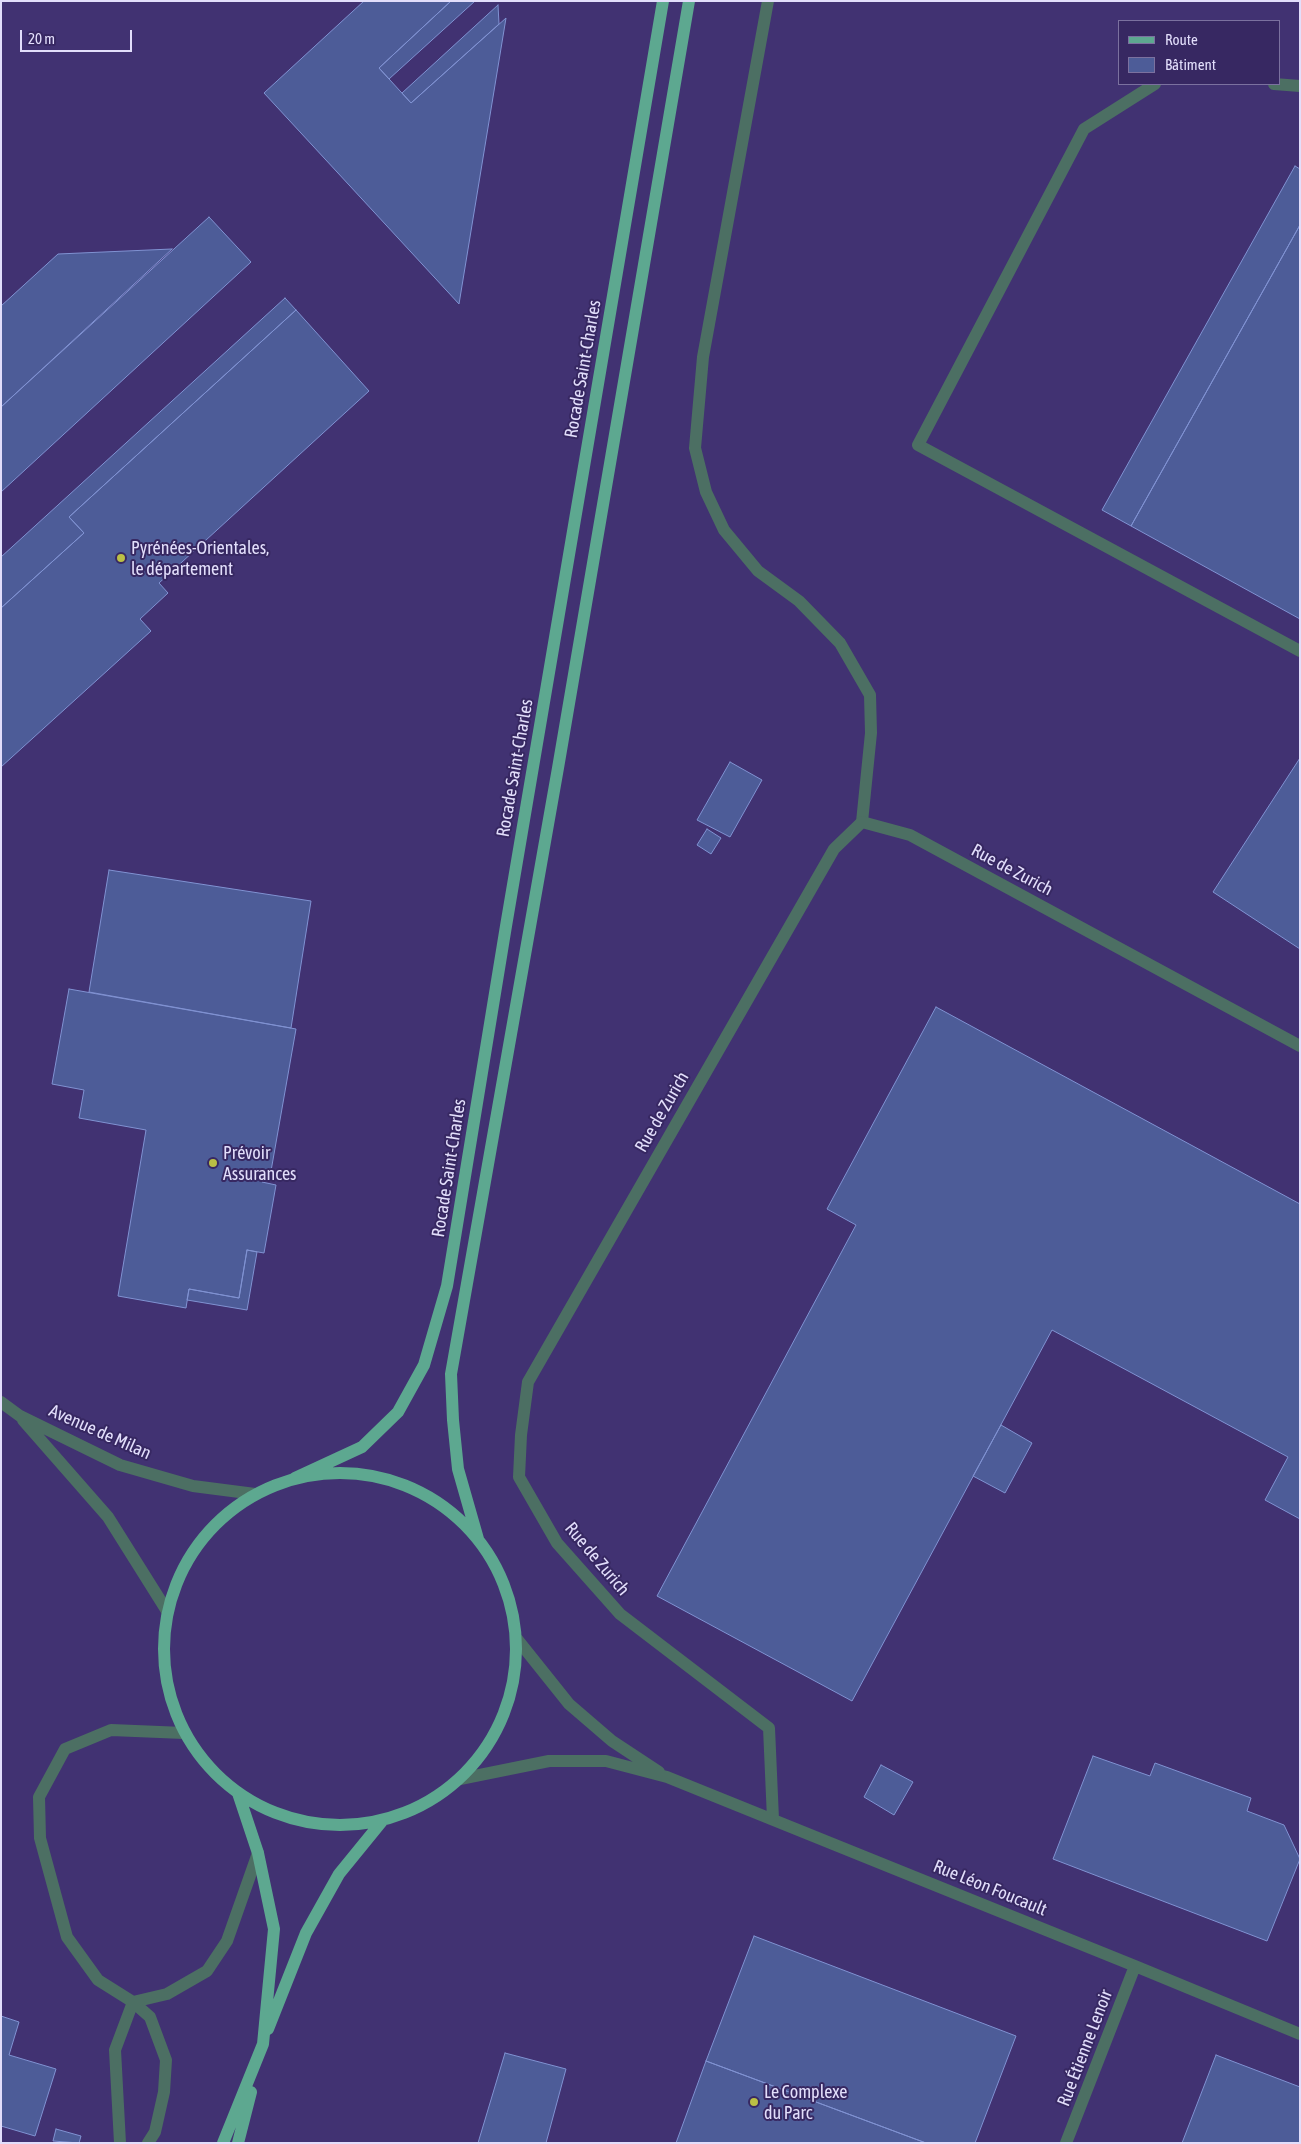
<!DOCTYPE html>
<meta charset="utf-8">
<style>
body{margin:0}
#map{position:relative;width:1301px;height:2144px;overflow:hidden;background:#372862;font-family:"Asap Condensed",sans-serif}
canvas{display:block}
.frame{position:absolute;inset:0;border:2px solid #e2defb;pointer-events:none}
.legend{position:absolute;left:1118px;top:20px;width:162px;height:65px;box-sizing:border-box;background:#372862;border:1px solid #7b719f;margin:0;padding:6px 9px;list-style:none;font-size:15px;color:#e2defb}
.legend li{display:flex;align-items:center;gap:10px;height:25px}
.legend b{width:25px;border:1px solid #7b719f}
.scale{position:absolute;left:20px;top:30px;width:112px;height:22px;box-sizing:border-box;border:2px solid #e2defb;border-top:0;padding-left:6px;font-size:15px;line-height:18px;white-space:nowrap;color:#e2defb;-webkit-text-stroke:4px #372862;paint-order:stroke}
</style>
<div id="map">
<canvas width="1301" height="2144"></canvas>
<div class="frame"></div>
<ul class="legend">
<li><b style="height:6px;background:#5da890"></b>Route</li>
<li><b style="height:14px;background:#4d5c98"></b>Bâtiment</li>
</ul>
<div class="scale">20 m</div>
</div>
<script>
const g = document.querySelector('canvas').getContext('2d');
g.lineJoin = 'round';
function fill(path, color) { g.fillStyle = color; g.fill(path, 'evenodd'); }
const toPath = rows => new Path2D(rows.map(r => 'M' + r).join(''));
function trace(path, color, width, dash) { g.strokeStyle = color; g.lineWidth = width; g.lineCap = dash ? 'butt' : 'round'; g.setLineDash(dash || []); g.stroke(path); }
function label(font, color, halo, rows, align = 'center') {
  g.font = font + ' "Asap Condensed",sans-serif'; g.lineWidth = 4; g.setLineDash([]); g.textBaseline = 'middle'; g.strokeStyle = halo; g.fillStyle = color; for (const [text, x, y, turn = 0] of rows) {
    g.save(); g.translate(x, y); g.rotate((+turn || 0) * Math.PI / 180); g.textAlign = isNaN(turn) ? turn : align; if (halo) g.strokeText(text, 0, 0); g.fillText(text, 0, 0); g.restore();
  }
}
const built = toPath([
 [1,1,1300,1,1300,2143,1,2143],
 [1120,21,1280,21,1280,84,1120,84]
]);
const building = toPath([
 [364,1,451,1,379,68,411,103,506,18,459,304,264,93,364,1],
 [451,1,475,1,389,79,379,68,451,1],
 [498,5,499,24,411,103,402,93,498,5],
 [1295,166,1300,169,1300,225,1131,526,1102,510,1295,166],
 [209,217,251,262,1,492,1,407,209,217],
 [1300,225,1300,619,1131,526,1300,225],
 [172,249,1,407,1,306,58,254,172,249],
 [285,298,296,310,69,517,84,533,1,608,1,557,285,298],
 [296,310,369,391,159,583,168,593,140,619,151,631,1,767,1,608,84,533,69,517,296,310],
 [1300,758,1300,949,1213,892,1300,758],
 [730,762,762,780,730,837,697,820,730,762],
 [707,829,721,838,711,854,697,845,707,829],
 [109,870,311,901,291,1028,89,992,109,870],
 [69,989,296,1029,271,1171,264,1170,262,1182,276,1185,264,1253,247,1250,239,1298,189,1289,186,1308,118,1296,146,1130,79,1118,84,1090,52,1084,69,989],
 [936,1007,1300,1204,1300,1519,1265,1500,1288,1457,1052,1330,852,1701,657,1596,856,1225,827,1209,936,1007],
 [247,1250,257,1252,247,1310,187,1300,189,1289,239,1298,247,1250],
 [1001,1425,1032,1443,1005,1493,973,1476,1001,1425],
 [1093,1756,1150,1776,1155,1763,1251,1798,1247,1811,1284,1825,1300,1859,1267,1941,1053,1859,1093,1756],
 [881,1765,913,1782,894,1815,864,1797,881,1765],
 [754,1936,1016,2036,975,2143,926,2143,706,2061,754,1936],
 [1,2016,19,2022,9,2055,56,2069,35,2136,1,2126,1,2016],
 [505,2053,566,2069,546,2143,478,2143,505,2053],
 [1216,2055,1300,2087,1300,2143,1182,2143,1216,2055],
 [706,2061,926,2143,676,2143,706,2061],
 [56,2129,81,2136,79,2143,53,2141,56,2129]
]);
const lane = toPath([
 [768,1,703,357,695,448,706,492,724,530,758,571,799,601,840,643,870,695,871,733,862,822],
 [1155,84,1084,129,918,445,1300,651],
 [1274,84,1300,86]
]);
const street = toPath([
 [1,1402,20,1416,120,1465,193,1486,255,1494],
 [23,1420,108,1517,167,1611],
 [517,1639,569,1704,612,1741,659,1772],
 [184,1733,111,1730,65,1749,39,1797,40,1838,67,1937,98,1980,133,2002,167,1994,207,1971,227,1941,258,1853],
 [460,1779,549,1761,606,1761,667,1777,1135,1966,1300,2034],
 [773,1819,769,1728,620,1614,557,1543,519,1477,521,1435,528,1382,834,849,862,822,910,835,1300,1046],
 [120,2143,115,2050,133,2002,150,2017,166,2060,164,2092,155,2132,148,2143],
 [1066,2143,1135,1966]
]);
const primary = toPath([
 '164 1649a176 176 0 1 1 352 0a176 176 0 1 1-352 0Z',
 [295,1478,362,1447,398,1412,424,1365,447,1286,506,926,663,1],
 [478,1539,458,1469,453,1420,451,1374,558,768,689,1],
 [268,2029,306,1933,339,1874,383,1820],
 [223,2143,263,2044,274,1929,258,1853,238,1793],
 [238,2143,251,2092]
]);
const markers = [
 [121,558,5,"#bbc045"],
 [213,1163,5,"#bbc045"],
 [754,2102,5,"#bbc045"]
];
const streetNames = [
 ["Rocade Saint-Charles",583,369,-80],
 ["Rocade Saint-Charles",515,768,-80],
 ["Rue de Zurich",1012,870,28],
 ["Rue de Zurich",662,1112,-60],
 ["Rocade Saint-Charles",449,1168,-81],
 ["Avenue de Milan",100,1432,24],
 ["Rue de Zurich",597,1559,50],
 ["Rue Léon Foucault",990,1888,22],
 ["Rue Étienne Lenoir",1085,2048,-69]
];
const poiNames = [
 ["Pyrénées-Orientales,",131,548],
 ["le département",131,569],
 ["Prévoir",223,1153],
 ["Assurances",223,1174],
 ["Le Complexe",764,2092],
 ["du Parc",764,2113]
];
fill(built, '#413272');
fill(building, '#4d5c98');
trace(building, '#8092d2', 1);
trace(lane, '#4c6f63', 12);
trace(street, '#4c6f63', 12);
trace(primary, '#5da890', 12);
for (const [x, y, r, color] of markers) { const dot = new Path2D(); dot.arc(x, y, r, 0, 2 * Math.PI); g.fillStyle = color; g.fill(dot); trace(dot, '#372862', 2); }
label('18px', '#e2defb', '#372862', streetNames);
label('18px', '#e2defb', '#372862', poiNames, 'left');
</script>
